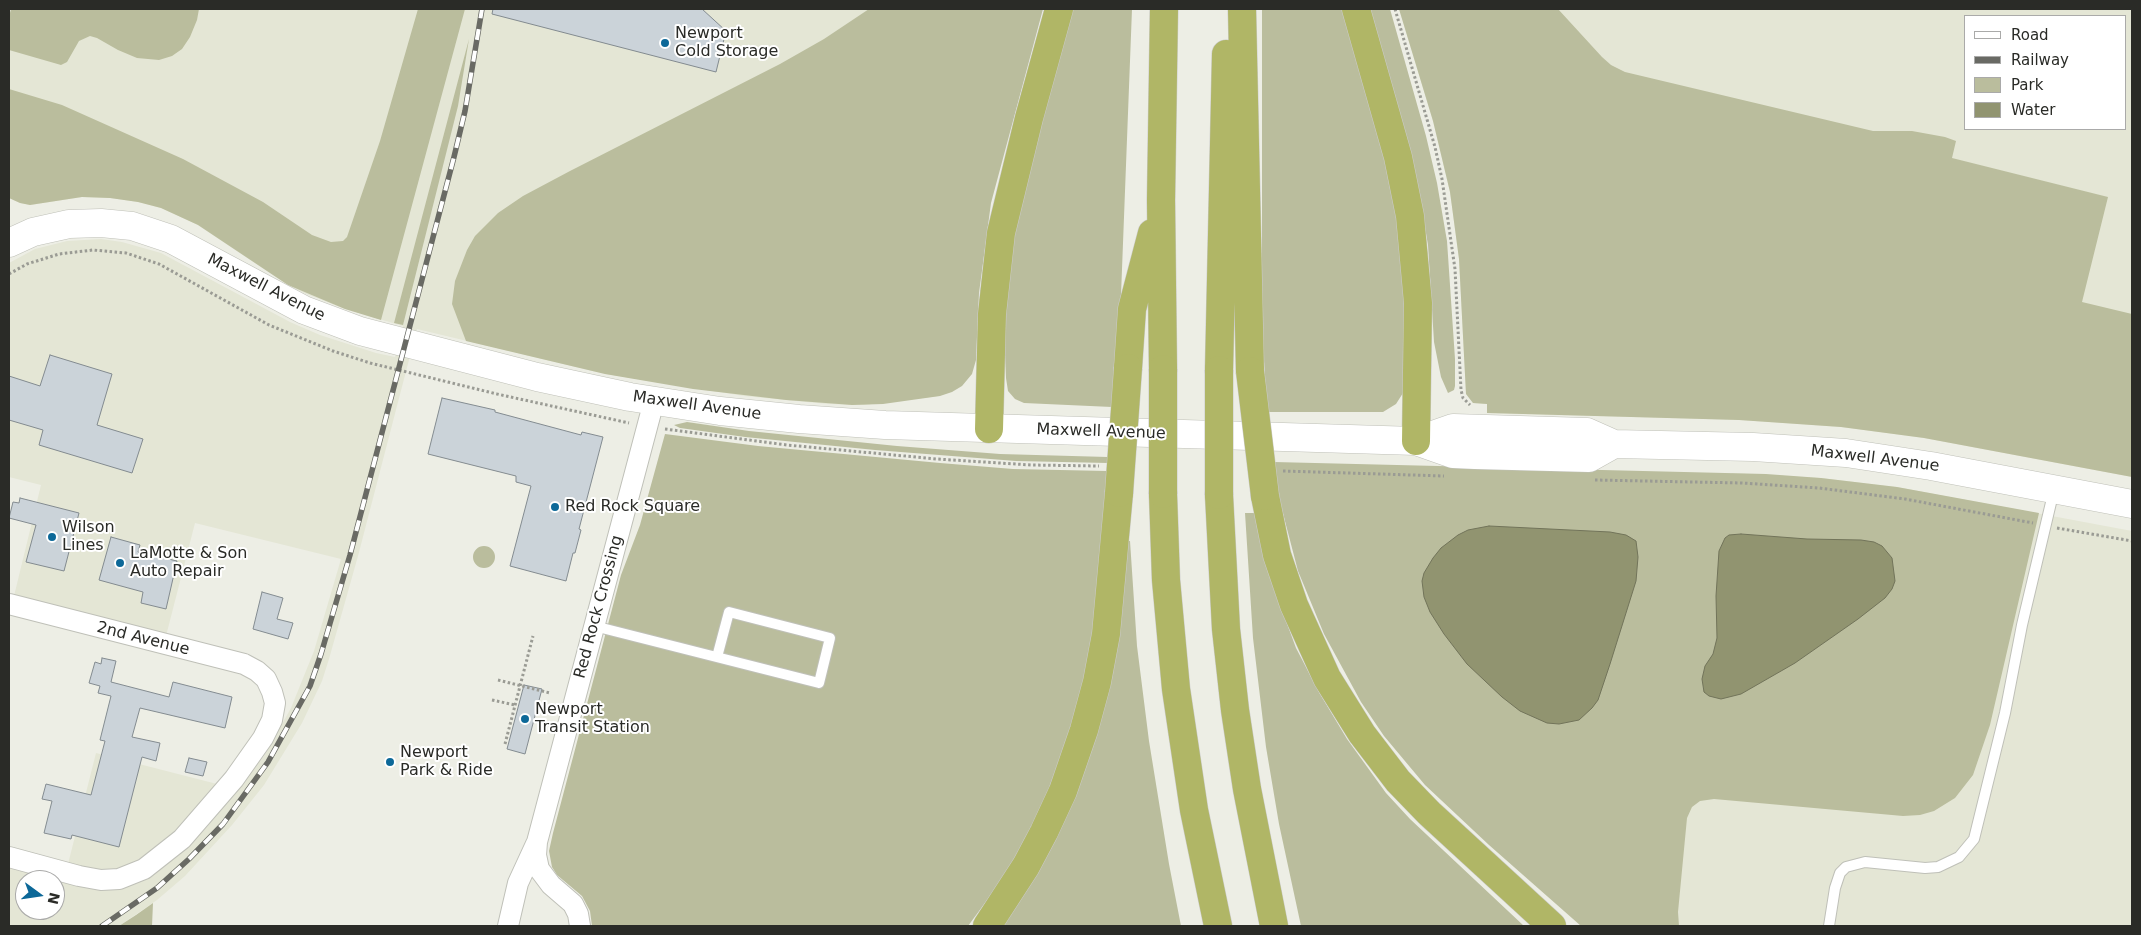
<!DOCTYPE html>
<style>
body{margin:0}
#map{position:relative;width:2141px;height:935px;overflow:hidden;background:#edeee5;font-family:"DejaVu Sans",sans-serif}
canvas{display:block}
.frame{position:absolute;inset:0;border:10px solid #2a2b27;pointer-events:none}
.legend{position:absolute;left:1964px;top:15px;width:162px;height:115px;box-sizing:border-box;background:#fff;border:1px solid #aaaaa9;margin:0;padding:6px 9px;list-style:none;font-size:15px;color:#2a2b27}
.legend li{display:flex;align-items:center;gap:10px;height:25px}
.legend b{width:25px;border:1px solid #aaaaa9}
.north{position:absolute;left:15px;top:870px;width:50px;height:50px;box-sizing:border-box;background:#fff;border:1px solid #aaaaa9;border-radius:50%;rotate:104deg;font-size:14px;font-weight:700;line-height:20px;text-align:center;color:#2a2b27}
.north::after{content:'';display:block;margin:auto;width:18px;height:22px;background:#0c6898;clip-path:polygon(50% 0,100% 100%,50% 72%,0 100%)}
</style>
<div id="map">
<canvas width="2141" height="935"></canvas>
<div class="frame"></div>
<ul class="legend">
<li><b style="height:6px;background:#fff"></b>Road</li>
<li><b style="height:6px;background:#696a64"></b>Railway</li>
<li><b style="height:14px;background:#babd9d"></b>Park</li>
<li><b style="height:14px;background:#919470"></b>Water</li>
</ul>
<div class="north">N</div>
</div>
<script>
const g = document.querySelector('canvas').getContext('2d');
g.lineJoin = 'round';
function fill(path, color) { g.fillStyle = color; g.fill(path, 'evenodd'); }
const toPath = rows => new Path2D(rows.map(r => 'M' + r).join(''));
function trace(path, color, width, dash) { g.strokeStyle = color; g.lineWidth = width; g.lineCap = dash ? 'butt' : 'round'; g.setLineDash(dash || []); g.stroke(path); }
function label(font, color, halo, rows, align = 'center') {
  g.font = font + ' "DejaVu Sans",sans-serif'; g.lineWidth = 4; g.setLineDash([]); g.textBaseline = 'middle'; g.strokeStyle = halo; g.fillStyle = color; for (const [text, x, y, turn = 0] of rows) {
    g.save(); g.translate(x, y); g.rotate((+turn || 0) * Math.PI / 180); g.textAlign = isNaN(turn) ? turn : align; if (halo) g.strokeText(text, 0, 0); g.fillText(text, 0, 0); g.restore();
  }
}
const built = toPath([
 [11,9,1013,9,940,396,864,405,827,404,744,396,605,374,417,329,358,556,329,659,322,681,302,723,264,785,232,825,185,876,157,900,119,926,9,926,9,866,148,877,179,855,206,828,264,756,291,708,314,651,341,559,195,523,166,636,14,596,41,485,9,477,9,263,35,249,67,241,101,239,122,242,161,253,290,322,320,335,376,353,395,357,403,326,345,309,304,293,288,285,198,225,161,208,138,202,110,198,82,197,30,205,20,203,9,198,9,17],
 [25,880,55,880,55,910,25,910],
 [1399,9,2132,9,2132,477,1924,438,1841,427,1739,420,1487,413,1487,404,1473,403,1466,394,1459,259,1450,192,1433,121],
 [1965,16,2125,16,2125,129,1965,129],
 [1732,473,1821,478,1897,487,2132,531,2132,926,1640,926],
 [96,753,221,785,190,822,134,867,108,872,68,864]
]);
const green = toPath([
 [11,9,199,9,197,20,190,37,182,49,172,56,159,60,137,58,118,50,97,38,90,36,79,41,67,62,61,65,9,50,9,17],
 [418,9,465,9,381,320,345,309,288,285,198,225,161,208,138,202,110,198,82,197,30,205,20,203,9,198,9,89,62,105,183,159,263,202,312,235,331,242,343,241,347,237,380,141],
 [869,9,1043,9,991,203,979,293,976,360,972,374,962,386,952,392,940,396,883,404,852,405,786,400,693,389,605,374,466,341,452,304,455,281,467,250,475,236,498,213,523,196,570,171,780,64,824,39],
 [1072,9,1132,9,1121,295,1112,407,1024,403,1015,399,1008,391,1006,378,1004,332,1014,233,1035,144],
 [1262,9,1343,9,1378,132,1397,212,1405,297,1403,393,1396,404,1383,412,1267,412,1262,327],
 [1370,9,1390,9,1426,136,1437,183,1447,241,1455,359,1455,386,1454,390,1448,393,1441,377,1434,342,1428,245,1417,181],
 [1399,9,1558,9,1602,57,1611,65,1625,72,1873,131,1912,131,1945,137,1956,141,1952,158,2108,197,2082,302,2132,314,2132,477,1924,438,1841,427,1739,420,1487,413,1487,404,1473,403,1466,394,1459,259,1450,192,1433,121],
 [469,39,458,106,403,325,394,323],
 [687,422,749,431,897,446,1000,454,1108,457,1108,463,1016,461,875,450,745,437,680,428,674,425],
 [665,434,758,446,940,463,1013,469,1107,471,1100,590,1077,719,1035,827,999,884,968,926,592,926,590,911,582,896,557,875,552,867,549,851,553,833,621,575,640,525],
 [1274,462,1766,474,1821,478,1897,487,2039,513,1990,725,1973,775,1955,798,1934,811,1920,815,1903,816,1714,799,1700,801,1692,807,1687,818,1678,912,1679,926,1581,926,1489,845,1425,785,1384,736,1361,702,1324,634,1298,571,1280,502],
 [1245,513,1255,513,1275,591,1296,648,1320,694,1347,739,1386,793,1410,819,1524,926,1301,926,1279,824,1266,747,1253,638],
 [1125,541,1130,541,1137,646,1149,741,1169,864,1181,926,1000,926,1027,886],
 '473 557a11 11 0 1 1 22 0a11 11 0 1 1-22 0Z',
 [153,903,152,926,119,926,136,915]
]);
const water = toPath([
 [1489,526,1610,532,1626,535,1636,541,1638,557,1636,581,1610,664,1598,700,1592,708,1579,720,1559,724,1547,723,1520,711,1502,697,1467,664,1444,634,1430,612,1424,597,1422,581,1424,573,1433,558,1441,548,1458,535,1468,530,1489,526],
 [1741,534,1807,539,1861,540,1874,542,1882,546,1892,558,1895,581,1892,589,1885,598,1858,619,1795,663,1741,694,1721,699,1709,696,1704,692,1702,679,1705,666,1713,654,1717,638,1716,596,1719,551,1725,538,1729,535,1741,534]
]);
const building = toPath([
 [493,9,702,9,726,31,716,72,492,14,493,9],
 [50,355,112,374,97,425,143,439,132,473,39,445,43,430,9,420,9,376,40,386,50,355],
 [442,398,495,410,495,412,581,435,582,432,603,437,579,529,581,530,575,553,573,553,566,581,510,566,531,486,516,482,516,476,428,454,442,398],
 [20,498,79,513,64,571,26,562,36,525,9,518,13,502,19,503,20,498],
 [111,537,140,545,138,552,177,561,166,609,141,603,143,592,99,580,111,537],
 [262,592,283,598,277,619,293,623,288,639,253,629,262,592],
 [102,658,116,661,111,682,169,697,173,682,232,697,225,728,140,708,132,737,160,743,156,761,142,757,119,847,72,835,71,839,44,833,52,801,42,799,46,784,91,795,105,741,100,740,111,696,98,693,100,686,89,683,95,662,101,664,102,658],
 [524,685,542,689,525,754,507,749,524,685],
 [189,758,207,762,203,776,185,772,189,758]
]);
const path = toPath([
 [1395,9,1435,147,1442,179,1455,269,1461,390,1463,398,1470,405],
 [9,274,27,264,59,254,93,250,126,253,159,264,269,325,333,351,370,363,497,394,629,423],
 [665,429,787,445,937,459,1031,465,1099,466],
 [1283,471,1444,476],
 [1595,480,1742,483,1819,488,1905,499,2033,523],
 [2057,528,2132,541],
 [498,680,550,693],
 [492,700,515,705],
 [505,744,533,636]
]);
const lane = toPath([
 [594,626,819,683,830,638,729,612,717,657],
 [1829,926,1835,888,1840,873,1846,867,1865,862,1925,868,1938,867,1959,857,1974,839,2005,713,2022,625,2054,490]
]);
const street = toPath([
 [9,604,244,664,257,671,266,679,272,692,275,703,272,720,263,738,234,779,182,839,144,869,119,879,101,880,79,876,9,857],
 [508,926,518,883,536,844],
 [580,926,578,914,573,904,551,885,539,869,536,855,537,842,654,401]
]);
const secondary = toPath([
 [9,243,33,232,69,224,101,223,132,226,171,239,304,310,360,331,537,377,630,397,720,411,799,419,885,425,1416,441,1453,454,1475,455,1589,458,1614,444],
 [1416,441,1453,428,1587,432,1614,444,1753,447,1846,453,1931,466,2132,504]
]);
const highway = toPath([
 [1242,9,1250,371],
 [1356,9,1398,157,1410,216,1418,303,1416,441],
 [1128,368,1132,309,1152,233],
 [1163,369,1161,200,1164,9],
 [1219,370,1226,54],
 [989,429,992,314,1001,233,1029,118,1059,9],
 [1163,494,1166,580,1176,689,1194,810,1218,926],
 [1219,495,1226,629,1235,710,1247,789,1274,926],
 [1265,496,1277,555,1294,605,1327,678,1362,734,1398,781,1429,813,1552,926],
 [987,926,1026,866,1044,832,1063,791,1084,730,1097,682,1106,634,1119,493]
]);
const rail = toPath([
 [102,926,157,888,189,859,223,824,268,762,310,686,321,654,350,555,454,157,465,111,482,9]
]);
const highwayBridge = toPath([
 [1163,369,1163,494],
 [1219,370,1219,495],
 [1250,371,1265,496],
 [1119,493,1128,368]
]);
const markers = [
 [665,43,5,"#0c6898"],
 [555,507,5,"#0c6898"],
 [52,537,5,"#0c6898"],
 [120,563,5,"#0c6898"],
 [525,719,5,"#0c6898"],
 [390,762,5,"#0c6898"]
];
const poiNames = [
 ["Newport",675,34],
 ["Cold Storage",675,52],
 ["Red Rock Square",565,507],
 ["Wilson",62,528],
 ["Lines",62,546],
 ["LaMotte & Son",130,554],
 ["Auto Repair",130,572],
 ["Newport",535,710],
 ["Transit Station",535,728],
 ["Newport",400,753],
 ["Park & Ride",400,771]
];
const streetNames = [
 ["Maxwell Avenue",266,288,27],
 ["Maxwell Avenue",697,406,8],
 ["Maxwell Avenue",1101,432,2],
 ["Maxwell Avenue",1875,459,7],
 ["Red Rock Crossing",599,607,-75],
 ["2nd Avenue",143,639,14]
];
fill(built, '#e4e6d5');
fill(green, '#babd9d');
fill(water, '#919470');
trace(water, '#72745a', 1);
fill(building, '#cbd3d9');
trace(building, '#838b90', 1);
trace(lane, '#bfc0b8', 12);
trace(street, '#bfc0b8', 22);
trace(secondary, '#bfc0b8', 29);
trace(highway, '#cccccb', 29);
trace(path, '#9a9b94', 3, [2.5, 2.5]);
trace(lane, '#fff', 10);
trace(street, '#fff', 20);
trace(secondary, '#fff', 28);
trace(highway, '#b0b666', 28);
trace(rail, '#696a64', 5.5);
trace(rail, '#fff', 4, [11]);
trace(highwayBridge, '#cccccb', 29, []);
trace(highwayBridge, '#b0b666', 28);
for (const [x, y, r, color] of markers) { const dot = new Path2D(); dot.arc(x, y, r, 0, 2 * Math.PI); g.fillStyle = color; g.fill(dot); trace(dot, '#fff', 2); }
label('16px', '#2a2b27', '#fff', poiNames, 'left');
label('16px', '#2a2b27', '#fff', streetNames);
</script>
